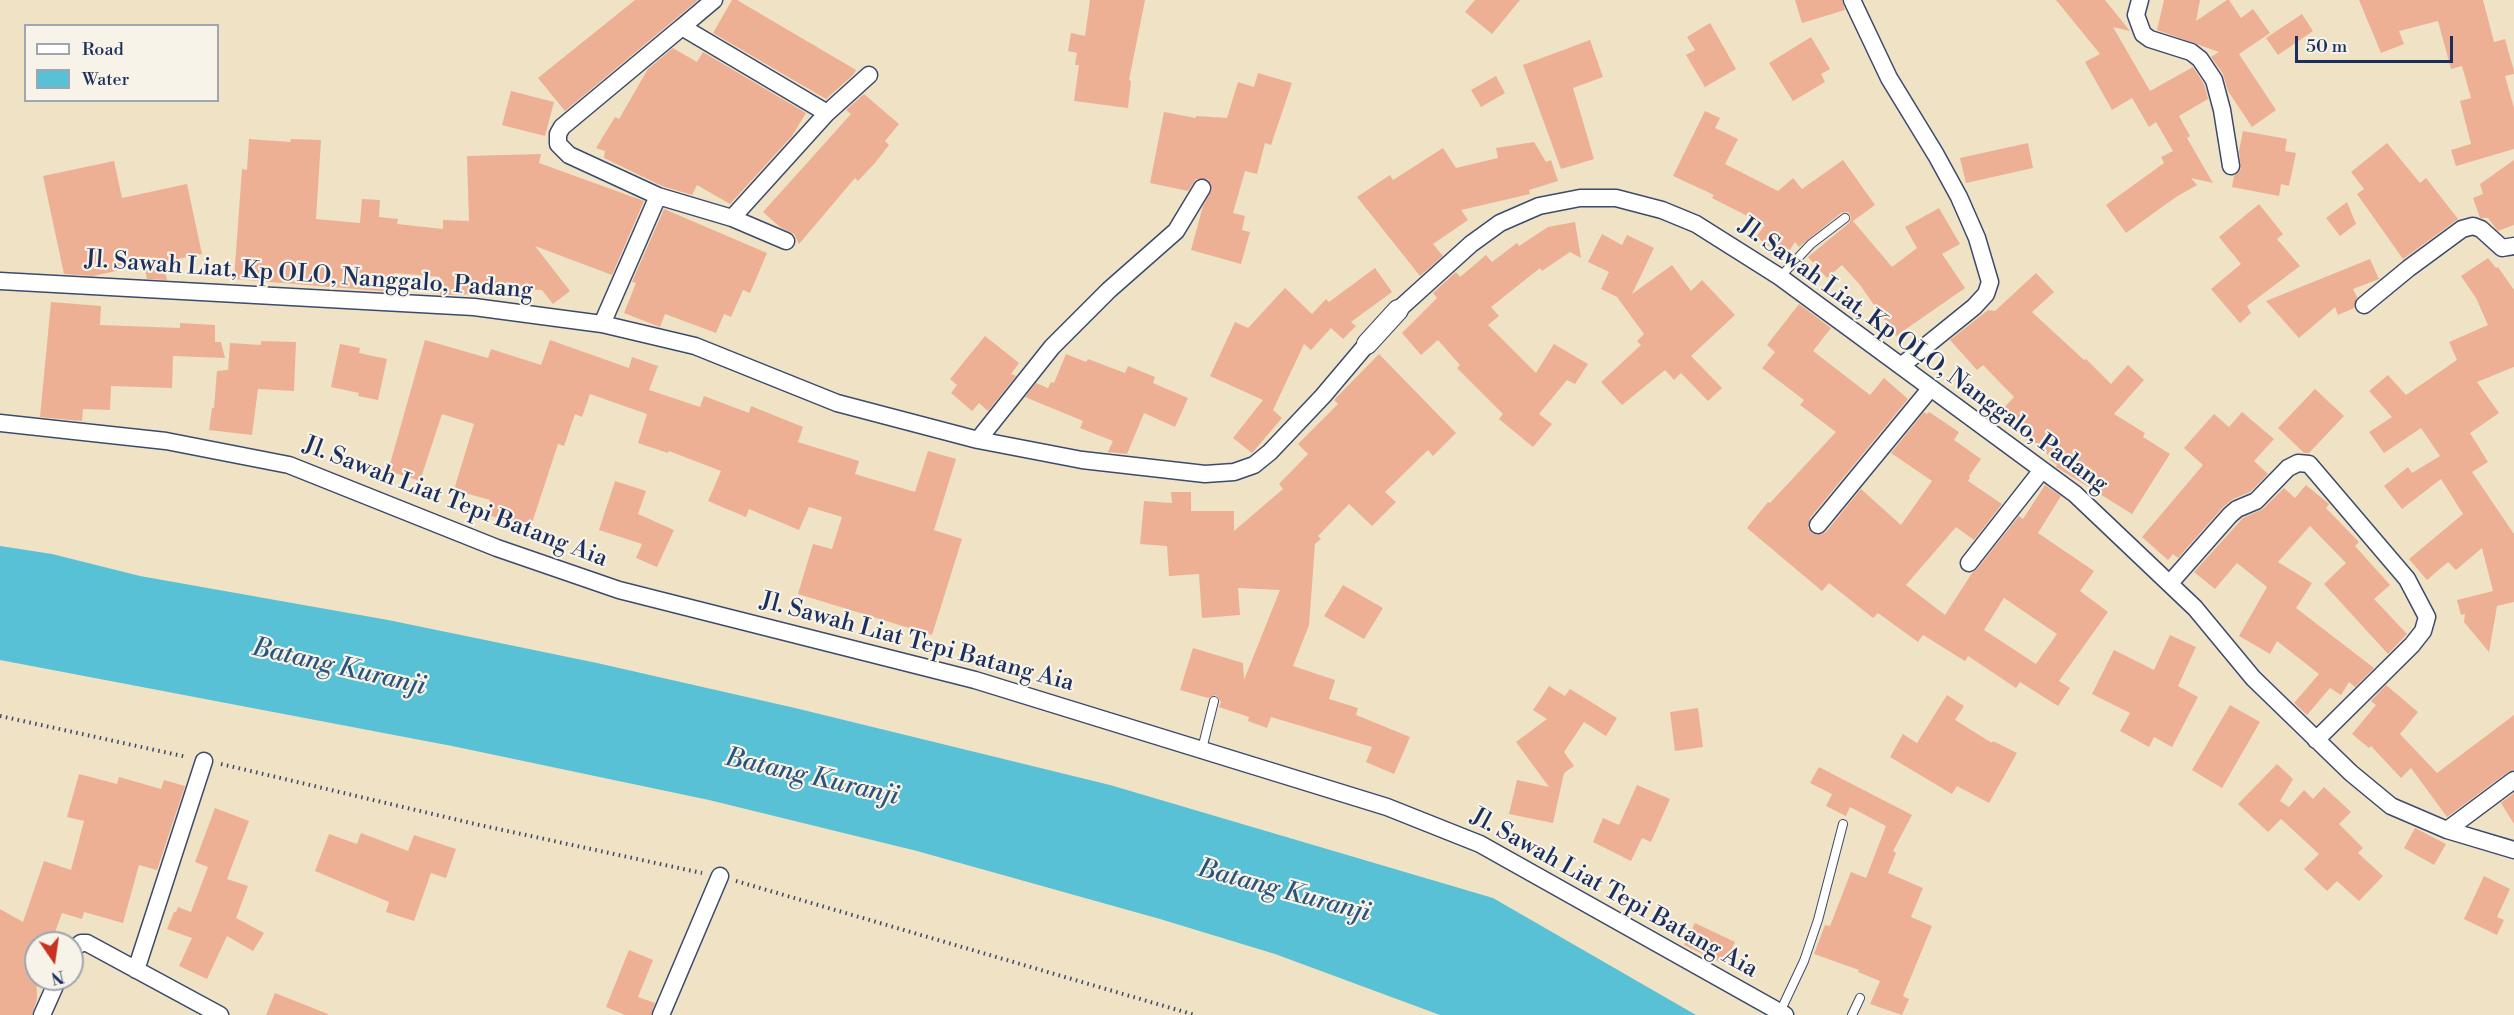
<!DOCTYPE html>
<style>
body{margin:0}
#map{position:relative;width:2514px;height:1015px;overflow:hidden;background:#efe2c5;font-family:"Libre Bodoni",serif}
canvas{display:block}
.legend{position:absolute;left:24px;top:24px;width:195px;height:78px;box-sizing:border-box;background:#f7f3e8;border:2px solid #9fa5b1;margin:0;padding:8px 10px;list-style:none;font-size:18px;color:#1b2f5e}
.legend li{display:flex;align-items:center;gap:12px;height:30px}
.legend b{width:30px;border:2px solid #9fa5b1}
.north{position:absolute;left:24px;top:931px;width:60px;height:60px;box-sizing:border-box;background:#f7f3e8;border:2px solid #9fa5b1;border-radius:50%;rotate:167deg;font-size:16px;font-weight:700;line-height:24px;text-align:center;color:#1b2f5e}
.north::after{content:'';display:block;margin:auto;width:21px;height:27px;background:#c8321e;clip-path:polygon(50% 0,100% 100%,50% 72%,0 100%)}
.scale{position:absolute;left:2295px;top:36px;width:158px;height:27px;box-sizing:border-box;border:3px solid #1b2f5e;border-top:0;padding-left:8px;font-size:18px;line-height:21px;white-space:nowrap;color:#1b2f5e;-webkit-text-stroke:4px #f7f3e8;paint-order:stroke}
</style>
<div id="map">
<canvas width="2514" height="1015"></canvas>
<ul class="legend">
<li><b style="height:8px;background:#fff"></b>Road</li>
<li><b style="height:16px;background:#59c1d6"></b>Water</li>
</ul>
<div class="north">N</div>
<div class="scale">50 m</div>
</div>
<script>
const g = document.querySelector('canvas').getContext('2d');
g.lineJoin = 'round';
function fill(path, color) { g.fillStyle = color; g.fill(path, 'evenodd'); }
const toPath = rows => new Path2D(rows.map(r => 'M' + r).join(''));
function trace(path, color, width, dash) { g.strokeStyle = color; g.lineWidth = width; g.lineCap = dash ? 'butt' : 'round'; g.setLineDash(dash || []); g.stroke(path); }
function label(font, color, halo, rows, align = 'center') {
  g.font = font + ' "Libre Bodoni",serif'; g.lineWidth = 4.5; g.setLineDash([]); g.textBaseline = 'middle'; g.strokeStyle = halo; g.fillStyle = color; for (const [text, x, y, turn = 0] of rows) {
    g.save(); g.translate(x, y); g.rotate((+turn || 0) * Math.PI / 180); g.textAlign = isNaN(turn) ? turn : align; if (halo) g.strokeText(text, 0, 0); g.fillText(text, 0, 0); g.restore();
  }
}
const water = toPath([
 [0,546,52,554,140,576,388,620,597,663,795,708,1110,785,1493,898,1696,1015,1440,1015,1275,954,1160,919,917,851,709,800,452,746,0,660]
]);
const building = toPath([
 [635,0,698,0,565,111,538,78],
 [732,0,737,0,856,70,853,75,826,99,713,33],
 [1090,0,1145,0,1129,80,1131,81,1128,108,1074,101,1079,65,1075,65,1077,53,1068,51,1071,33,1085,36],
 [1475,0,1520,0,1492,34,1465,12],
 [1795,0,1842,0,1845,10,1802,23],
 [2056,0,2105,0,2130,31,2113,27,2150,91,2193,67,2204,84,2208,99,2179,116,2190,136,2187,138,2213,183,2191,178,2197,185,2176,197,2126,233,2106,205,2164,163,2161,157,2173,151,2156,122,2149,127,2132,98,2112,110,2085,62,2100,54],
 [2164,0,2200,0,2196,21,2227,0,2229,0,2241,18,2253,9,2270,33,2239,54,2276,110,2252,127,2228,91,2223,74,2211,57,2219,52,2157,30],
 [2359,0,2483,0,2494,42,2505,39,2514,71,2514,74,2505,76,2514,108,2514,149,2456,166,2451,150,2471,144,2460,101,2471,98,2462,66,2451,69,2438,21,2399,31,2404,44,2381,53],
 [2302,14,2313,31,2278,55,2266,38],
 [1710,23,1736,69,1705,87,1686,55,1695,50,1687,37],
 [1811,37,1830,69,1821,74,1825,82,1793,101,1769,63],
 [1590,40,1603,77,1573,88,1594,159,1561,169,1523,65],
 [673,48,697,62,703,52,806,113,792,136,730,204,697,185,692,195,662,186,604,158,605,151,596,148,615,117,619,119,648,69],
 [1258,73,1292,83,1271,145,1265,143,1257,174,1245,171,1233,213,1245,216,1242,230,1250,232,1241,264,1191,250,1203,206,1212,189,1208,179,1196,179,1188,191,1150,183,1164,112,1196,118,1196,116,1227,118,1238,82,1254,87],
 [1496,76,1505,93,1481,107,1471,90],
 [511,91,554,102,545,136,502,125],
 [864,94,899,124,885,141,889,145,875,163,858,181,855,178,799,244,794,234,780,227,763,212,851,114,846,110],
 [1705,111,1720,118,1715,128,1738,139,1725,164,1778,191,1793,178,1802,189,1843,160,1875,205,1853,221,1892,267,1917,248,1905,227,1939,208,1960,244,1942,254,1965,288,1896,336,1860,285,1842,265,1827,278,1808,257,1849,223,1851,217,1848,212,1841,213,1799,247,1795,242,1785,257,1756,237,1765,225,1712,198,1714,195,1673,176],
 [2243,131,2287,139,2285,151,2296,153,2289,186,2281,184,2279,196,2232,187,2234,176,2241,169,2239,151],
 [249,139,290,142,291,139,321,140,316,219,360,223,362,199,380,200,379,217,398,219,397,224,443,229,443,220,469,221,467,156,541,154,539,163,644,201,612,275,535,246,570,291,553,304,542,290,481,288,481,294,440,295,440,277,394,273,392,292,234,279,242,169,247,170],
 [1534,142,1546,162,1551,160,1558,181,1529,190,1530,194,1461,210,1468,220,1433,244,1443,256,1420,276,1357,197,1390,175,1393,180,1443,148,1456,168,1498,158,1496,148],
 [2028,143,2033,168,1966,183,1960,158],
 [2387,143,2420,183,2426,178,2458,219,2403,259,2357,194,2364,189,2351,172],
 [2514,160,2514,225,2498,231,2488,218,2480,218,2473,198,2483,194,2480,184],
 [114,161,122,198,187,184,202,254,163,262,167,280,147,279,144,265,93,276,64,274,43,176],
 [2347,202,2356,224,2340,236,2326,218],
 [2259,204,2283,234,2277,239,2300,266,2247,306,2251,313,2240,323,2211,289,2241,264,2219,237],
 [664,209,767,253,750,293,743,290,731,317,724,314,716,333,665,314,660,327,624,313,636,283,632,282],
 [1575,222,1581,258,1570,252,1542,271,1540,268,1491,307,1499,316,1488,325,1536,373,1554,344,1588,364,1575,384,1567,380,1539,414,1552,424,1533,447,1499,419,1503,414,1457,368,1460,365,1438,340,1421,355,1402,333,1437,298,1433,293,1456,272,1460,277,1486,255,1492,262,1517,243,1519,246,1548,227],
 [1602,234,1622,245,1627,235,1654,248,1632,294,1672,265,1691,291,1702,280,1735,315,1691,356,1722,388,1708,401,1681,373,1674,380,1665,370,1622,405,1601,382,1641,345,1637,341,1644,334,1617,297,1601,289,1609,272,1588,262],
 [2488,258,2496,268,2498,267,2514,290,2514,367,2477,382,2499,413,2470,433,2488,462,2472,472,2514,534,2514,602,2497,606,2489,652,2464,622,2465,614,2461,615,2457,600,2493,591,2482,548,2456,570,2448,562,2427,580,2409,559,2463,514,2441,479,2402,509,2384,486,2408,467,2412,473,2440,456,2421,428,2384,453,2369,432,2392,417,2369,391,2388,375,2406,395,2457,360,2449,342,2488,325,2476,298,2461,276],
 [2370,259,2379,279,2353,289,2357,297,2354,308,2338,315,2335,307,2299,338,2266,301],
 [1375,268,1392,292,1351,322,1356,326,1343,339,1331,328,1311,350,1304,344,1273,410,1282,418,1252,453,1233,438,1263,400,1210,376,1235,322,1248,328,1285,288,1312,314,1326,299,1329,302],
 [2036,273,2054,292,2032,312,2084,360,2086,359,2111,384,2128,365,2144,380,2114,414,2145,433,2143,437,2170,454,2132,514,2056,467,2057,465,2049,459,2050,457,2002,410,2014,397,1983,365,1977,370,1950,340,1988,310,1995,311],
 [51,302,101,306,100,325,180,328,180,323,215,325,215,342,221,342,225,358,173,356,172,388,111,386,110,410,83,409,82,421,40,417],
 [1799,304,1831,328,1813,351,1870,395,1884,378,1908,399,1810,518,1808,528,1812,533,1817,535,1826,532,1861,489,1901,525,1932,481,1891,453,1924,412,1927,414,1929,412,1959,432,1954,440,1981,459,1969,476,1970,478,1968,481,2002,504,1974,540,1956,527,1906,585,1945,615,1972,573,1977,569,2019,516,2023,519,2045,485,2061,496,2038,533,2094,571,2080,591,2108,612,2059,681,2070,688,2058,706,2020,682,2016,688,1968,656,1965,661,1923,635,1918,642,1878,613,1873,618,1829,583,1822,591,1747,528,1768,502,1770,503,1836,432,1800,405,1804,400,1762,368,1775,352,1767,345],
 [2004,598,2057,634,2036,664,1984,630],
 [985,336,1019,363,1011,374,1016,376,988,411,979,403,972,411,951,393,957,385,950,379],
 [425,340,488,358,491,349,541,365,550,340,629,368,632,357,658,366,649,390,700,407,704,396,749,413,751,406,803,427,798,442,859,461,855,474,915,492,928,451,956,459,934,530,962,539,932,635,798,594,813,544,832,549,842,517,809,507,799,530,749,509,746,517,708,501,721,471,669,451,668,453,638,443,647,414,590,394,582,417,575,414,564,446,558,444,530,529,486,514,490,500,454,490,474,424,442,414,420,481,388,471],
 [261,341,296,342,294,391,258,389,252,435,209,430,212,408,214,408,217,371,228,370,230,343,261,345],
 [340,344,360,348,359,353,387,359,378,400,358,396,359,393,331,387],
 [1066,354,1086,362,1088,359,1125,373,1128,366,1155,377,1153,383,1188,398,1175,427,1144,413,1127,454,1108,452,1113,441,1080,428,1083,421,1025,397,1036,383,1048,388,1051,382,1054,383],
 [1379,354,1456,433,1433,456,1428,450,1385,492,1396,502,1372,526,1349,504,1318,536,1321,539,1315,544,1309,625,1293,666,1335,680,1329,699,1358,708,1356,715,1410,737,1394,774,1366,762,1372,747,1271,717,1267,728,1248,721,1249,717,1219,707,1221,702,1216,695,1208,698,1180,690,1193,648,1243,663,1244,680,1280,590,1238,588,1240,615,1202,618,1199,574,1169,576,1167,546,1140,544,1144,501,1172,503,1171,492,1191,492,1191,511,1234,511,1234,531,1283,489,1279,484,1308,454,1298,444,1338,404,1334,400],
 [2315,389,2344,416,2309,453,2304,453,2278,428],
 [2242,412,2274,439,2254,461,2268,474,2250,492,2233,499,2223,507,2178,558,2173,554,2168,560,2142,537,2203,465,2184,448,2214,414,2229,427],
 [615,481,646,491,638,514,674,530,657,567,636,558,642,544,599,530],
 [2306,485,2329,504,2326,508,2359,542,2355,546,2390,585,2374,599,2407,634,2388,654,2324,584,2346,563,2310,526,2278,562,2312,583,2296,608,2374,668,2355,687,2349,682,2341,695,2330,688,2307,715,2294,703,2319,674,2277,641,2270,654,2239,636,2267,587,2237,563,2215,589,2194,572,2243,518,2263,509,2284,488,2295,498],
 [1343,585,1383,608,1364,639,1324,616],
 [2170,635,2196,647,2178,686,2198,697,2172,747,2154,737,2149,747,2120,731,2130,713,2092,694,2114,650,2154,670],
 [2386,685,2418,712,2400,734,2437,773,2514,715,2514,770,2508,772,2447,817,2411,768,2401,778,2371,746,2369,748,2352,734,2376,705,2371,701],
 [1549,686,1565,696,1570,689,1617,718,1606,736,1584,722,1564,752,1574,766,1564,773,1553,823,1509,814,1517,780,1549,787,1516,742,1547,719,1533,710],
 [1947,695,1964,706,1955,720,1992,743,1993,741,2017,753,1989,803,1957,786,1952,794,1890,757,1903,734,1917,743],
 [2230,705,2260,722,2222,788,2192,770],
 [1698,708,1703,747,1675,751,1670,712],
 [2277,764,2293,779,2280,801,2289,807,2304,790,2313,799,2324,787,2351,812,2339,824,2363,848,2358,853,2383,876,2359,901,2337,881,2327,891,2304,869,2319,854,2281,819,2268,832,2238,804],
 [1819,767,1912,815,1893,851,1896,853,1888,873,1923,888,1911,917,1932,926,1903,996,1909,999,1902,1015,1870,1004,1880,981,1858,972,1859,970,1814,954,1825,925,1830,926,1851,872,1866,878,1886,826,1850,807,1846,816,1826,806,1832,794,1810,783],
 [79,774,117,784,119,777,161,789,164,780,185,786,157,870,139,865,123,923,84,912,82,919,62,913,51,943,36,943,37,999,32,1015,0,1015,0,909,23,922,44,861,71,870,84,821,67,817],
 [1637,785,1670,799,1651,842,1642,838,1631,861,1593,842,1603,818,1619,825],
 [2514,793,2514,824,2501,803],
 [215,808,249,821,227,879,248,886,236,918,264,933,253,951,227,936,207,979,179,966,192,938,167,929,174,912,176,912,178,907,191,912,208,867,195,862],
 [2415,828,2446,844,2434,865,2404,848],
 [361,833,408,851,414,835,456,849,446,878,431,873,414,921,386,912,389,902,315,871,329,834,357,844],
 [2484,876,2510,889,2497,917,2504,920,2497,935,2464,919],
 [1695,923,1735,942,1724,964,1684,945],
 [629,950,653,960,638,997,655,1003,651,1015,625,1015,606,1007],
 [275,993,328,1014,328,1015,266,1015]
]);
const path = toPath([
 [0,716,187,757],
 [221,764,475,824,702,873],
 [736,881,1195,1015]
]);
const service = toPath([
 [1780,277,1811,244,1845,218],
 [1202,749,1214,701],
 [1780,1012,1804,961,1818,920,1843,824],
 [1852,1015,1860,998]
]);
const minor = toPath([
 [1852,0,1889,78,1936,155,1959,197,1977,238,1990,282,1986,294,1974,307,1901,366],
 [2140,0,2136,15,2143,34,2150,39,2191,52,2200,59,2214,80,2222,110,2231,166],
 [682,27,827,113,732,218,658,196,569,155,558,144,558,134,562,127,682,27],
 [682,27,714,0],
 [827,113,869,75],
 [732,218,786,241],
 [0,281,474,307,602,324,695,346,837,403,978,440,1082,460,1205,474,1234,472,1254,465,1270,452,1323,396,1367,344],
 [2364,305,2409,268,2462,229,2473,226,2481,229,2502,248,2514,246],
 [1398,310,1471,244,1500,223,1539,206,1580,198,1616,198,1662,210,1696,224,1780,277,2075,494,2195,608,2253,678,2351,773,2391,806,2447,830,2514,850],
 [602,324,658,196],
 [0,423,166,441,289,465,497,548,619,590,975,680,1387,807,1480,844,1785,1015],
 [978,440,1052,347,1109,290,1176,231,1202,188],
 [1818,525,1930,389],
 [1969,563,2042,470],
 [2170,583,2230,515,2237,509,2256,501,2288,468,2298,463,2309,464,2407,579,2427,617,2423,631,2412,645,2316,740],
 [2447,830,2514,780],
 [72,950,81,943,87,943,220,1015],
 [136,970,204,761],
 [42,1015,58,979],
 [661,1015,720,876]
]);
const tertiary = toPath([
 [1367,344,1398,310]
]);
const streetNames = [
 ["Jl. Sawah Liat, Kp OLO, Nanggalo, Padang",309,276,4],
 ["Jl. Sawah Liat, Kp OLO, Nanggalo, Padang",1923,356,36],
 ["Jl. Sawah Liat Tepi Batang Aia",455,503,21],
 ["Jl. Sawah Liat Tepi Batang Aia",917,643,15],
 ["Jl. Sawah Liat Tepi Batang Aia",1614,894,29]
];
const waterNames = [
 ["Batang Kuranji",339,668,13],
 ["Batang Kuranji",812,778,13],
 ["Batang Kuranji",1284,892,15]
];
fill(water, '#59c1d6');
fill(building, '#eeb095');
trace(service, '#3b4a6d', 10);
trace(minor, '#3b4a6d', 19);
trace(tertiary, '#3b4a6d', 22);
trace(path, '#3b4a6d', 4, [1.5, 4.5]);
trace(service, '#fff', 8);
trace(minor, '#fff', 16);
trace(tertiary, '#fff', 20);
label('24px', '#1b2f5e', '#f7f3e8', streetNames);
label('italic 26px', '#2a547c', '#f7f3e8', waterNames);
</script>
